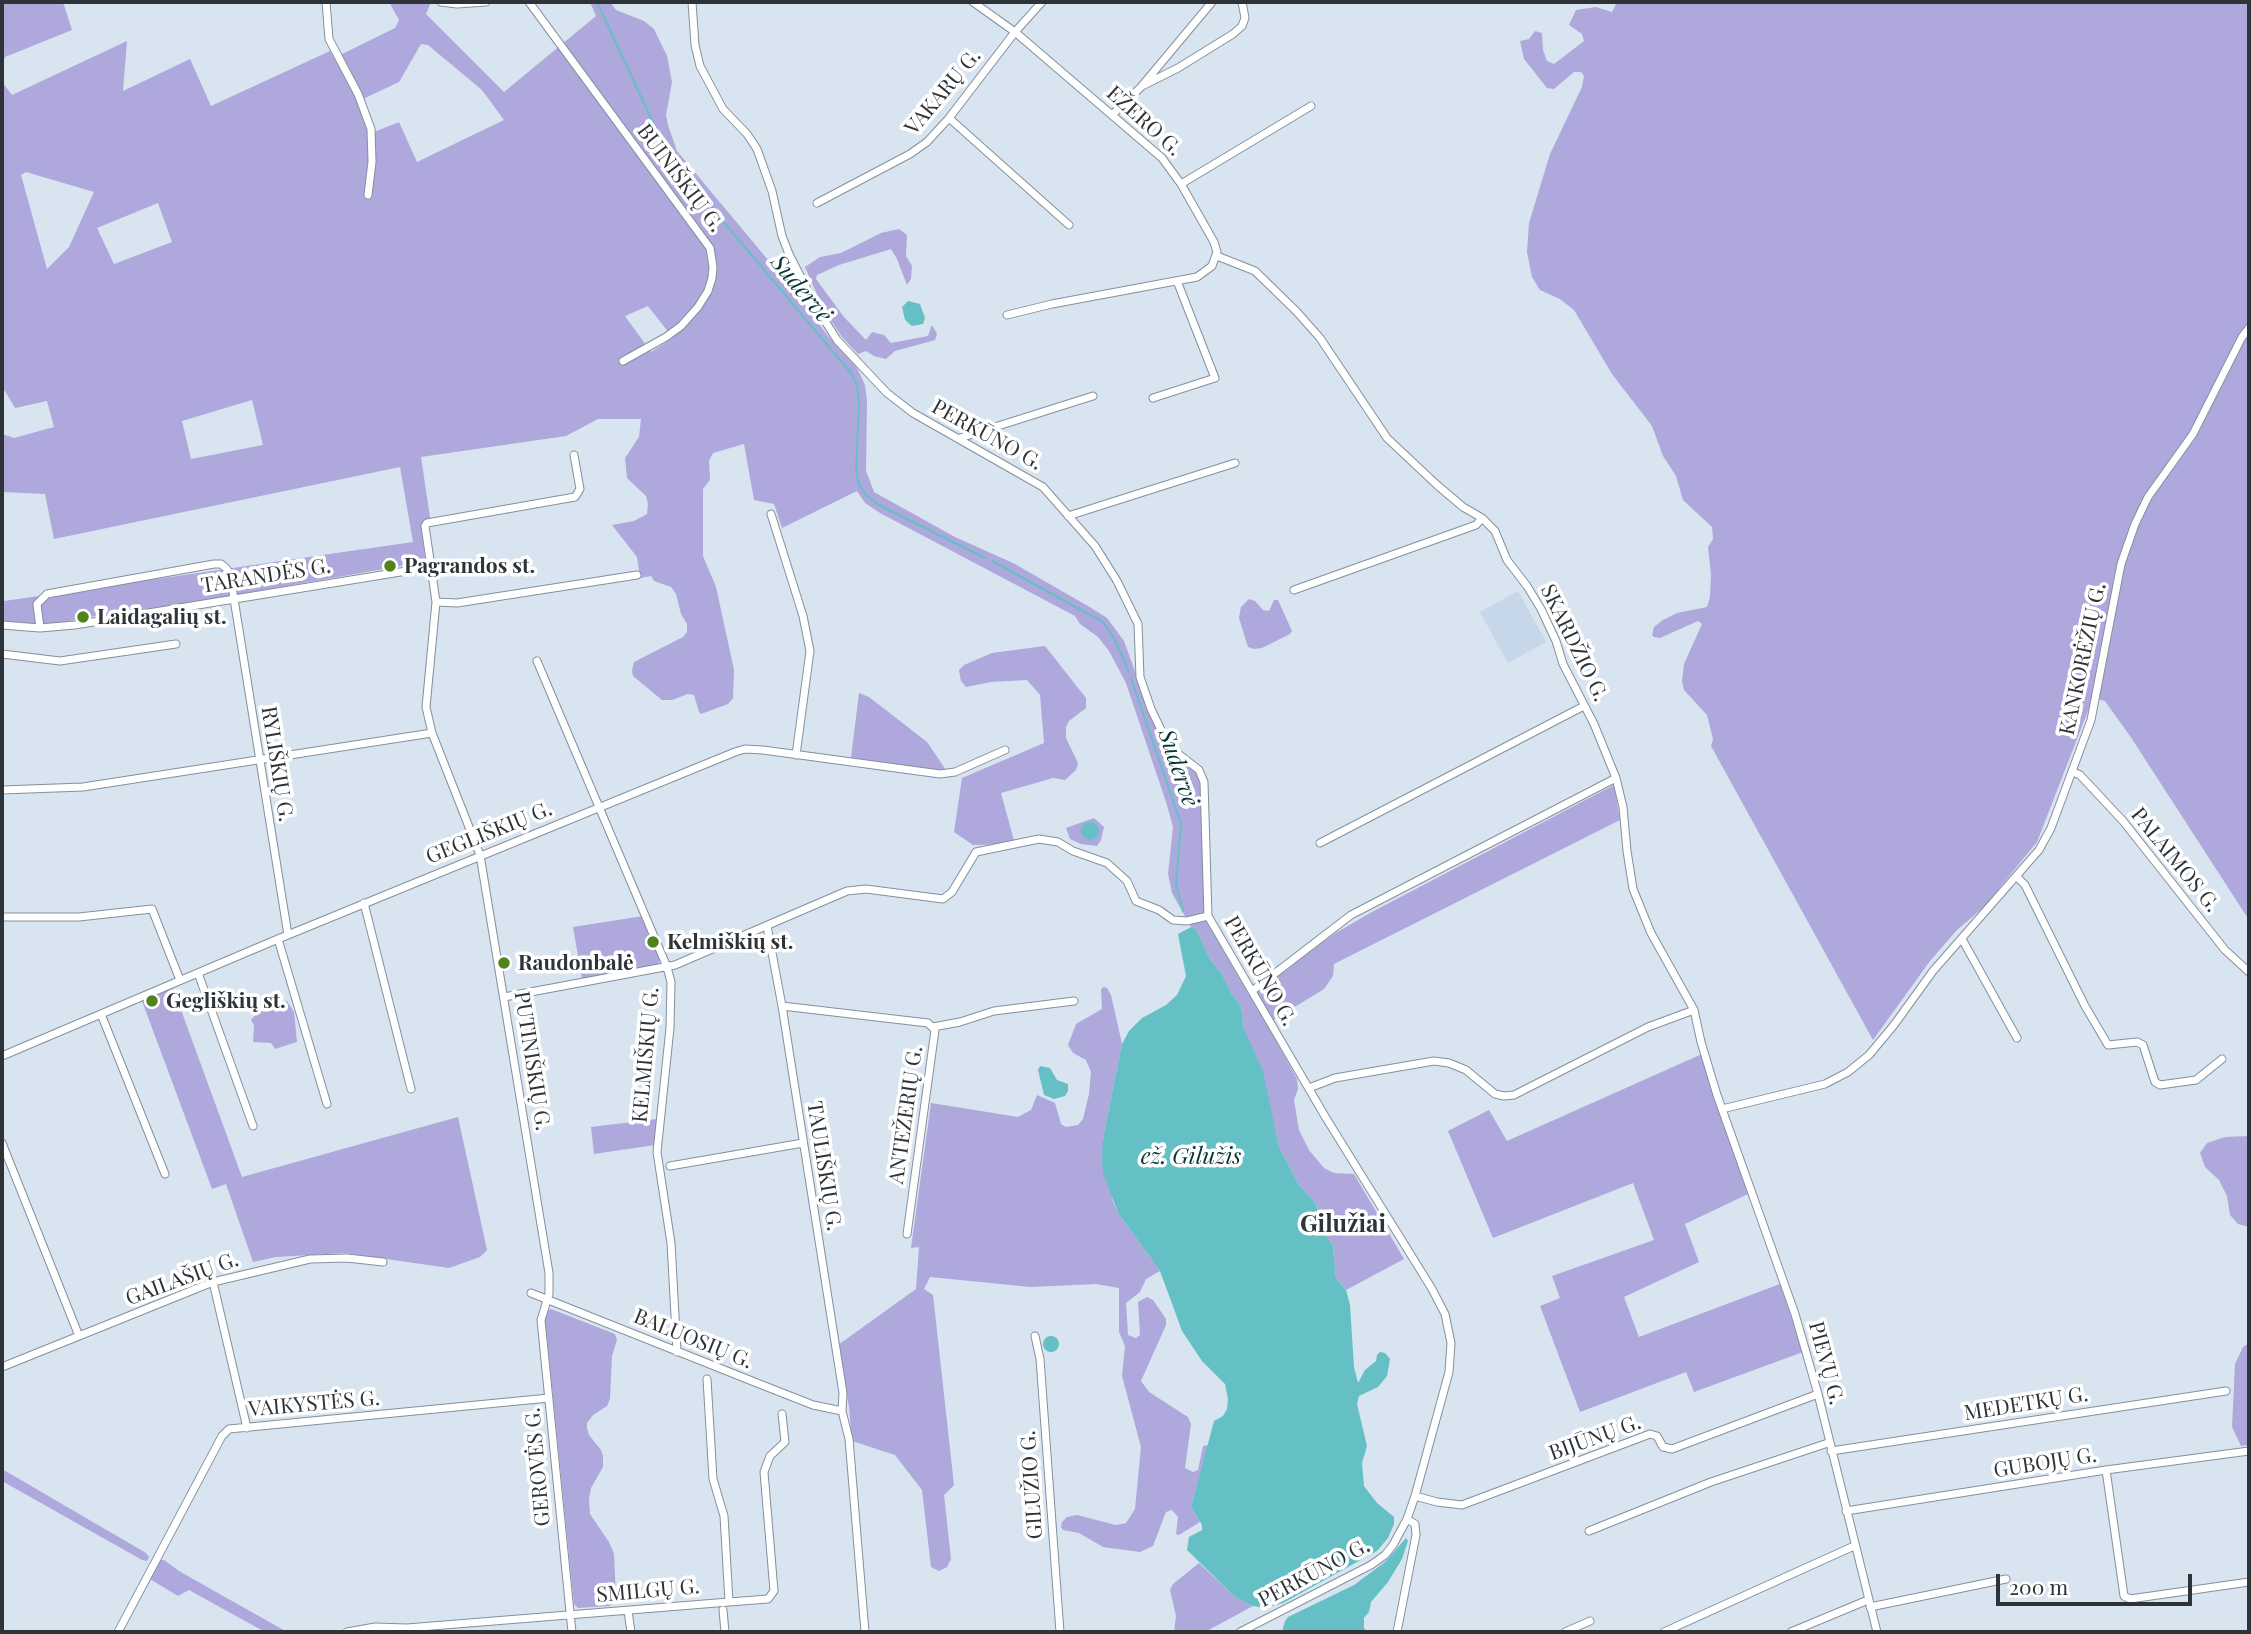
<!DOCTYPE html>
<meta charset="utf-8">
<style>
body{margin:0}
#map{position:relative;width:2251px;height:1634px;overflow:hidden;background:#d8e4f0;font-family:"Playfair Display",serif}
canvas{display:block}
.frame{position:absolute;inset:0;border:4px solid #2e3337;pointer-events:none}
.scale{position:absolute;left:1996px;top:1574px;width:196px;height:32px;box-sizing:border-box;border:4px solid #2e3337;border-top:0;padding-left:9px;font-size:21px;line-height:24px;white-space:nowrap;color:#2e3337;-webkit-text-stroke:5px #fff;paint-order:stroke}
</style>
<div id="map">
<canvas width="2251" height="1634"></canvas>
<div class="frame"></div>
<div class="scale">200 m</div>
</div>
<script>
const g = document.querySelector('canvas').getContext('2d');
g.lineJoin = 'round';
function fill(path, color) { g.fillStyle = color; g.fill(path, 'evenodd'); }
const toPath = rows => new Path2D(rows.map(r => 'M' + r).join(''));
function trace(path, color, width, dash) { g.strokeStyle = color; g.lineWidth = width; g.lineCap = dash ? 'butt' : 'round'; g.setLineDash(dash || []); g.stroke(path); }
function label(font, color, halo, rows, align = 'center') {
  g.font = font + ' "Playfair Display",serif'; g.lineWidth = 7; g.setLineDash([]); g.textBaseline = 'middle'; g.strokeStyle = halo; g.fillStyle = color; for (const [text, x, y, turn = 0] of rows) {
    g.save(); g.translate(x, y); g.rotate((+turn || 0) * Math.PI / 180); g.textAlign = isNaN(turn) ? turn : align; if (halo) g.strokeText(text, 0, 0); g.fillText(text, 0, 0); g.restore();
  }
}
const built = toPath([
 [1518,591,1546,642,1508,663,1480,612]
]);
const green = toPath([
 [2,2,63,2,72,30,5,57,2,68],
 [389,2,431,2,426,14,504,92,596,16,590,2,610,2,616,10,644,21,654,29,667,56,672,82,666,115,668,125,677,151,799,297,828,336,857,368,865,385,867,401,866,471,874,492,955,537,1013,563,1088,606,1107,618,1124,641,1159,737,1166,748,1179,761,1197,773,1202,784,1206,921,1250,996,1334,934,1370,913,1614,785,1620,820,1334,964,1333,976,1324,989,1267,1024,1297,1079,1298,1089,1294,1100,1299,1130,1309,1150,1324,1168,1334,1173,1354,1174,1404,1259,1346,1290,1336,1279,1333,1246,1324,1233,1322,1218,1313,1200,1299,1185,1279,1147,1268,1099,1244,1029,1241,1006,1231,993,1222,974,1210,959,1196,929,1191,927,1172,893,1168,874,1173,827,1167,805,1126,683,1109,651,1098,637,1080,624,1075,616,880,513,865,503,857,491,782,528,774,504,754,500,744,444,713,453,709,461,710,480,703,489,703,556,716,587,734,670,733,698,728,704,701,714,699,712,694,695,688,694,672,700,662,700,633,676,632,670,634,662,683,637,687,632,687,624,681,614,676,594,671,587,654,581,651,576,640,578,637,557,612,525,634,521,647,514,648,504,646,496,627,478,625,458,639,437,641,419,598,419,566,436,421,457,431,524,421,527,425,558,418,563,114,616,96,616,53,624,28,625,2,621,2,594,4,601,413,542,400,467,54,539,45,494,2,492,2,434,14,438,54,427,47,401,15,408,2,386,2,82,12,95,127,41,123,91,190,59,211,106,330,51,334,58,395,28,399,20],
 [421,44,428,45,482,90,504,120,417,162,399,122,374,132,363,99,399,82],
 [26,172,94,192,69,247,47,269,21,175],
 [158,203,172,242,114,264,97,228],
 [648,306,673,338,651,352,625,316],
 [252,400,263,445,191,459,182,421],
 [1617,2,2249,2,2249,920,2132,739,2105,701,2093,698,2037,842,1984,907,1957,930,1930,961,1873,1040,1711,746,1713,739,1707,715,1684,690,1682,681,1684,664,1702,624,1698,621,1660,638,1654,637,1652,635,1654,627,1663,620,1677,613,1707,607,1710,597,1711,575,1708,547,1713,539,1712,527,1683,500,1676,476,1663,456,1652,426,1612,374,1574,310,1560,299,1540,290,1532,277,1527,252,1529,223,1550,154,1582,87,1584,76,1581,72,1574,72,1554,89,1547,88,1524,59,1520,41,1529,39,1535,31,1542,33,1543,50,1547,61,1554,64,1584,41,1582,34,1569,25,1576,10,1596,7,1612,12],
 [899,229,907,235,906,256,912,266,911,279,907,285,897,259,891,249,839,265,817,275,816,279,844,317,866,340,872,332,884,335,891,343,928,336,932,325,937,334,935,340,895,351,886,359,874,356,866,351,858,354,842,337,824,310,805,267,820,257,841,253,881,233],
 [1249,599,1255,601,1263,610,1269,611,1274,600,1278,600,1292,631,1290,634,1262,648,1254,649,1248,647,1239,618,1241,607],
 [1045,646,1086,698,1086,708,1069,721,1066,727,1066,738,1078,763,1076,770,1065,780,1053,778,1001,793,1015,844,973,845,954,832,962,778,1044,743,1040,695,1027,680,991,682,966,687,961,681,959,670,964,665,992,653],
 [859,693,869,697,927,742,946,770,926,769,851,758],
 [1094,818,1104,827,1101,840,1097,846,1081,844,1070,839,1066,828],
 [643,916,660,960,658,965,582,979,573,927],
 [1103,987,1107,988,1111,995,1122,1044,1103,1139,1113,1202,1118,1213,1160,1271,1146,1279,1140,1292,1126,1303,1128,1335,1136,1338,1140,1335,1138,1302,1147,1297,1153,1300,1166,1319,1166,1325,1141,1381,1149,1392,1188,1417,1191,1424,1185,1468,1193,1472,1198,1470,1203,1446,1208,1445,1191,1507,1200,1522,1179,1535,1176,1534,1178,1517,1172,1510,1166,1512,1153,1546,1140,1552,1103,1547,1079,1533,1063,1530,1061,1527,1062,1522,1067,1517,1077,1515,1116,1525,1126,1523,1135,1509,1141,1447,1122,1376,1125,1346,1119,1332,1119,1288,1096,1284,1031,1287,930,1277,924,1289,933,1295,954,1485,944,1495,951,1559,947,1567,939,1571,931,1567,922,1490,895,1455,852,1441,849,1407,838,1345,916,1289,919,1247,911,1248,931,1103,1018,1117,1031,1110,1037,1095,1055,1103,1061,1124,1066,1127,1078,1125,1083,1119,1089,1094,1091,1072,1086,1060,1073,1053,1068,1045,1076,1024,1102,1009,1101,990],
 [173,988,242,1177,458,1117,487,1250,480,1257,449,1268,345,1253,276,1257,253,1262,226,1184,212,1189,142,1001],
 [287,1001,294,1012,297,1042,275,1049,271,1043,253,1042,254,1025,251,1020,258,1012,264,1007],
 [1702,1054,1748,1194,1685,1224,1699,1262,1624,1297,1639,1337,1780,1284,1803,1352,1694,1392,1686,1372,1580,1412,1540,1306,1560,1298,1552,1276,1654,1240,1633,1183,1493,1238,1448,1131,1489,1110,1507,1141],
 [657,1119,655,1145,594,1154,591,1127],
 [2249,1136,2249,1227,2238,1224,2230,1215,2227,1196,2219,1180,2205,1167,2200,1153,2207,1143,2225,1137],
 [551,1309,615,1334,617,1340,612,1356,610,1399,607,1406,593,1415,587,1423,587,1428,589,1435,601,1450,603,1456,603,1467,591,1488,589,1499,590,1514,609,1542,614,1554,616,1599,610,1606,578,1608,574,1604,545,1317,547,1311],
 [2249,1343,2249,1445,2241,1446,2232,1427,2235,1364,2243,1347],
 [2,1469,146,1553,149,1557,147,1561,142,1560,2,1481],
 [160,1560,164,1560,179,1571,287,1632,265,1632,189,1590,178,1596,150,1579],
 [1199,1563,1236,1598,1253,1606,1205,1632,1174,1632,1176,1616,1170,1590,1173,1584]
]);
const water = toPath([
 [908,301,920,304,925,318,923,324,912,326,905,320,902,307],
 '1081 831a9 9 0 1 1 18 0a9 9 0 1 1-18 0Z',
 [1191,927,1196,929,1210,959,1222,974,1231,993,1241,1006,1244,1029,1263,1071,1279,1147,1299,1185,1313,1200,1322,1218,1324,1233,1333,1246,1336,1279,1346,1290,1350,1305,1354,1367,1358,1383,1365,1370,1376,1361,1377,1355,1380,1352,1385,1353,1390,1359,1387,1376,1378,1387,1359,1396,1357,1404,1367,1446,1362,1463,1364,1486,1377,1503,1394,1517,1394,1524,1388,1538,1377,1551,1283,1603,1265,1608,1253,1606,1236,1598,1187,1550,1189,1537,1202,1530,1202,1525,1191,1507,1214,1421,1223,1416,1227,1409,1228,1399,1225,1384,1202,1361,1182,1331,1160,1271,1118,1213,1103,1173,1102,1158,1103,1139,1122,1044,1129,1031,1142,1018,1166,1005,1177,995,1186,976,1178,934],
 [1040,1066,1050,1068,1057,1080,1068,1084,1068,1091,1065,1096,1054,1099,1044,1095,1038,1070],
 '1043 1344a8 8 0 1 1 16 0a8 8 0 1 1-16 0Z',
 [1406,1538,1408,1541,1402,1559,1388,1582,1371,1602,1369,1612,1364,1618,1364,1628,1367,1632,1282,1632,1285,1621,1288,1617,1354,1585,1385,1562]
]);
const stream = toPath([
 [597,2,669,157,851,373,857,385,859,402,856,472,859,484,866,495,879,505,985,558],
 [992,561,1103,622,1114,638,1129,672],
 [1131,678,1181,824,1176,884,1183,911]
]);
const minor = toPath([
 [326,2,329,39,358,94,371,129,372,162,368,195],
 [441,2,457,4,486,2],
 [529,2,710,248,713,267,712,278,708,291,698,307,681,326,666,337,623,361],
 [692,2,695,45,700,66,723,109,747,134,757,149,772,191,782,236,789,254,815,305,837,340,887,393,913,413,1043,487,1095,546,1117,581,1138,624,1140,677,1151,709,1166,740,1172,749,1199,770,1204,782,1208,916,1326,1118,1432,1289,1445,1314,1451,1343,1449,1372,1415,1496,1407,1519,1393,1545,1385,1555,1371,1565,1240,1632],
 [973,2,1015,32,1162,158,1181,184,1214,242,1217,252,1212,266,1197,277,1052,304,1007,315],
 [1144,85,1178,68,1233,34,1242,26,1245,18,1242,2],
 [1112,115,1141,87,1212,2],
 [949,118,1069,225],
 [1181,184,1311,106],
 [817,203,910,154,927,142,949,118,1015,32,1042,2],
 [1217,256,1255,271,1297,312,1320,338,1387,438,1437,485,1463,507,1482,518,1495,531,1507,560,1527,586,1541,609,1556,641,1563,664,1594,724,1616,778,1623,807,1627,851,1633,889,1651,933,1694,1010,1701,1042,1717,1095,1795,1314,1818,1394,1877,1632],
 [1153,398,1215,378,1177,281],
 [960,438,1093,396],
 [771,514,803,616,810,651,796,755],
 [1068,516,1235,463],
 [431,567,425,526,427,523,575,497,580,489,574,455],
 [1294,590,1476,525,1482,518],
 [436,602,457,603,637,575],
 [2,625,40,628,75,625,431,567,436,602,426,707,432,733,480,855,549,1273,549,1294,541,1320,572,1632],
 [40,628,37,604,47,594,214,564,221,564,226,568,230,574,288,935],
 [2,654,60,661,176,644],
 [537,661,667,967,671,982,670,1028,657,1152,671,1243,677,1352],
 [2073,772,2080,775,2123,821,2225,950,2249,972],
 [2,790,83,787,432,733],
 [1320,843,1584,706],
 [2017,877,2025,885,2085,1006,2108,1045,2137,1042,2143,1045,2155,1082,2160,1085,2196,1080,2222,1059],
 [364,903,411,1089],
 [2,917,79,917,152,909,180,980],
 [767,926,782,1006,843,1393,842,1411,849,1439,865,1632],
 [278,939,327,1104],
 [1962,939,2017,1038],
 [198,973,253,1126],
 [1252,991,1351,915,1616,778],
 [504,997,675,965,847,891,866,889,943,899,952,892,976,852,1039,839,1058,842,1073,851,1107,863,1127,881,1136,901,1159,910,1173,920,1187,921,1208,916],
 [782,1006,928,1023,935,1030,907,1234],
 [101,1014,165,1174],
 [933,1027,960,1022,994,1011,1074,1001],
 [2,1056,278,939,735,752,745,749,763,750,940,774,955,772,1005,750],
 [1309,1088,1335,1078,1434,1061,1449,1063,1466,1070,1495,1094,1504,1096,1514,1095,1648,1027,1694,1010],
 [1722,1109,1825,1084,1848,1072,1869,1055,1894,1025,1933,971,2039,850,2051,828,2091,720,2121,564,2135,524,2148,497,2193,434,2242,337,2249,328],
 [2,1143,79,1336],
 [670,1166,803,1143],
 [213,1282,247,1428],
 [531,1293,757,1383,813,1405,842,1411],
 [1035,1336,1040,1359,1060,1632],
 [2,1367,213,1282,310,1259,347,1258,383,1262],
 [1831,1451,2226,1391],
 [2106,1470,2124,1596,2130,1599,2249,1582],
 [1415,1496,1437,1502,1462,1505,1650,1434,1657,1436,1663,1447,1672,1449,1818,1394],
 [1846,1511,2106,1470,2249,1451],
 [1589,1531,1711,1482,1828,1443],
 [729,1602,768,1599,774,1591,764,1472,770,1456,785,1442,782,1414],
 [1870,1607,2006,1579],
 [723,1610,725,1632],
 [628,1611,631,1632],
 [118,1632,222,1436,229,1429,549,1398],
 [347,1632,375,1627,407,1628,729,1602,724,1516,713,1479,707,1379],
 [1397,1632,1416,1535,1415,1524,1407,1519],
 [1565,1632,1590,1621],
 [1664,1632,1854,1546],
 [1791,1632,1868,1600]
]);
const markers = [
 [390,566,7,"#4f841b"],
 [83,617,7,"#4f841b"],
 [653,942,7,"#4f841b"],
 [504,963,7,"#4f841b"],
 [152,1001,7,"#4f841b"]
];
const streetNames = [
 ["VAKARŲ G.",943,92,-50],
 ["EŽERO G.",1144,121,42],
 ["BUINIŠKIŲ G.",680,178,53],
 ["PERKŪNO G.",987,435,29],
 ["TARANDĖS G.",266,576,-9],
 ["SKARDŽIO G.",1574,643,64],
 ["KANKORĖŽIŲ G.",2083,659,-78],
 ["RYLIŠKIŲ G.",277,764,81],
 ["GEGLIŠKIŲ G.",489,833,-22],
 ["PALAIMOS G.",2175,860,51],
 ["PERKŪNO G.",1260,971,60],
 ["KELMIŠKIŲ G.",646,1055,-85],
 ["PUTINIŠKIŲ G.",532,1061,81],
 ["ANTEŽERIŲ G.",906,1115,-82],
 ["TAULIŠKIŲ G.",824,1166,81],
 ["GAILAŠIŲ G.",182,1279,-20],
 ["BALUOSIŲ G.",693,1339,22],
 ["PIEVŲ G.",1826,1363,75],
 ["VAIKYSTĖS G.",314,1404,-5],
 ["MEDETKŲ G.",2026,1404,-9],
 ["BIJŪNŲ G.",1595,1438,-20],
 ["GUBOJŲ G.",2045,1463,-9],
 ["GEROVĖS G.",538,1467,-95],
 ["GILUŽIO G.",1032,1485,-94],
 ["PERKŪNO G.",1314,1573,-28],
 ["SMILGŲ G.",648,1591,-5]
];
const poiNames = [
 ["Pagrandos st.",404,566],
 ["Laidagalių st.",97,617],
 ["Kelmiškių st.",667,942],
 ["Raudonbalė",518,963],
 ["Gegliškių st.",166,1001]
];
const waterNames = [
 ["Sudervė",801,289,50],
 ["Sudervė",1178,768,71],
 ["ež. Gilužis",1191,1157]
];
const quarterNames = [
 ["Gilužiai",1343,1225]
];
fill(built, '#c5d7e8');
fill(green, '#aea8dc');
fill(water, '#65c0c5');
trace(stream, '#65c0c5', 2);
trace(minor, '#84909b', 9);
trace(minor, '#fff', 7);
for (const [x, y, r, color] of markers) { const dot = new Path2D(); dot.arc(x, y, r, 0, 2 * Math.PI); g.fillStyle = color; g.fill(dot); trace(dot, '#fff', 2.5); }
label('21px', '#2e3337', '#fff', streetNames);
label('bold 21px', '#2e3337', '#fff', poiNames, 'left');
label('italic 23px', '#053336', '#fff', waterNames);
label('bold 24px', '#2a353d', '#fff', quarterNames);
</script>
